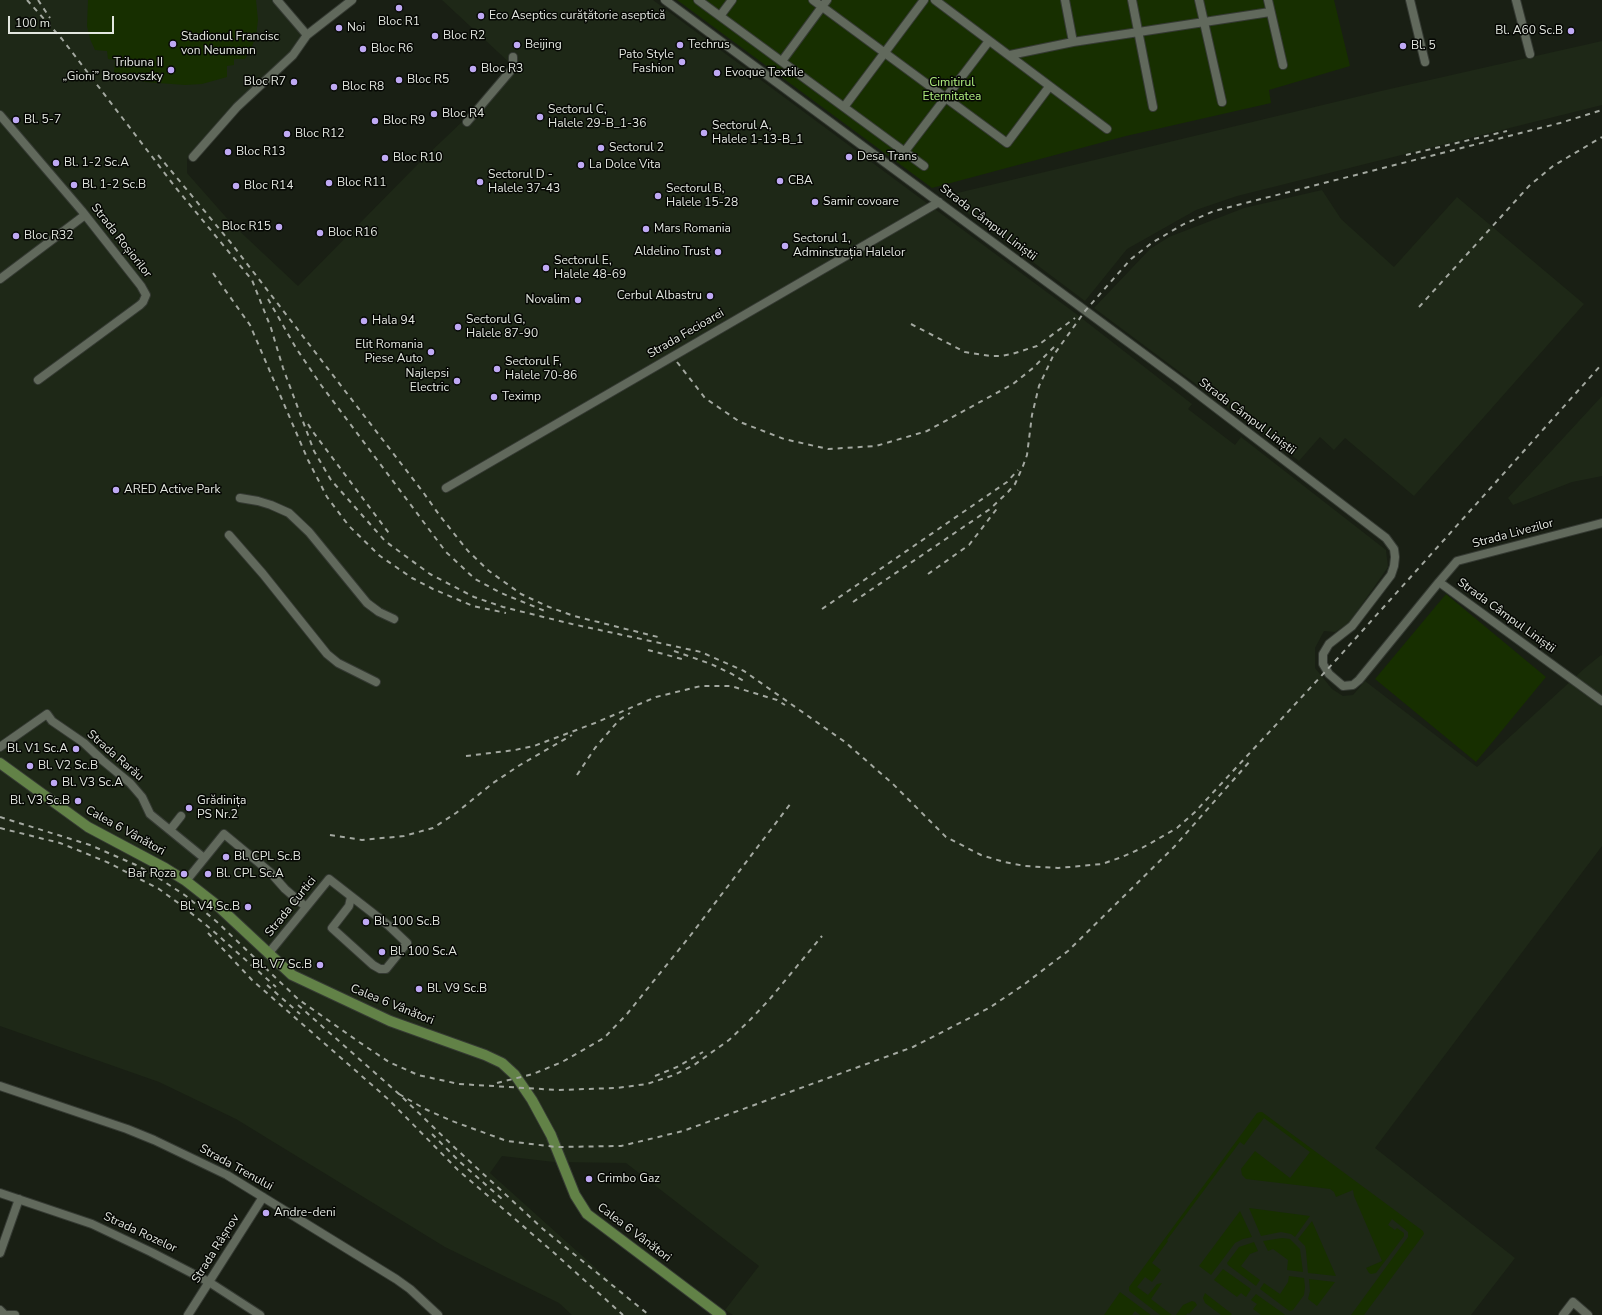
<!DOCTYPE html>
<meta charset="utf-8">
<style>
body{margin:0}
#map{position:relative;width:1602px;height:1315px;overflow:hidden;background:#191f14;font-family:"Nunito Sans",sans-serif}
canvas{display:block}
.scale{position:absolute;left:8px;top:16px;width:106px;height:18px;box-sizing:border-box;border:2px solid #e3e7e0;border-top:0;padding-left:5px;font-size:12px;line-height:14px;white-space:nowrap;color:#e3e7e0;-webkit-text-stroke:3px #060804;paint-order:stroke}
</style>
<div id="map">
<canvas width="1602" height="1315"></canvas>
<div class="scale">100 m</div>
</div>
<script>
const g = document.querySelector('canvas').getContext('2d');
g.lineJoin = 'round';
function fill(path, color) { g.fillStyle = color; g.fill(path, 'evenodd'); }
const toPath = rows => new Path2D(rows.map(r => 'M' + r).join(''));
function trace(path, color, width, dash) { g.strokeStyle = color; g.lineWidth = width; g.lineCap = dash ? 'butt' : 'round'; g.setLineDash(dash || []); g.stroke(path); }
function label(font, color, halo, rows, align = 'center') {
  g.font = font + ' "Nunito Sans",sans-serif'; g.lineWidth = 3; g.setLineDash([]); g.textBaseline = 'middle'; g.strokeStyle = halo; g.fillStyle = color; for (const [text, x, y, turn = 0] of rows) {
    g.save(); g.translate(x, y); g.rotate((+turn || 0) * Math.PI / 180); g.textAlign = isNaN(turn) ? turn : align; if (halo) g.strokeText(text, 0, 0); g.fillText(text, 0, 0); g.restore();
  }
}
const built = toPath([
 [0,0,282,0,308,28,281,65,187,159,187,173,232,224,298,286,422,160,466,118,513,66,442,0,653,0,1075,313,1192,404,1188,409,1235,445,1241,437,1386,550,1388,567,1349,623,1335,632,1324,631,1315,648,1315,668,1332,689,1343,696,1353,695,1365,681,1477,767,1585,668,1601,655,1602,656,1602,846,1375,1148,1515,1258,1471,1315,733,1315,725,1310,759,1266,626,1163,554,1162,502,1156,490,1173,648,1315,572,1315,559,1303,445,1247,236,1119,159,1082,0,1026],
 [1602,41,1602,105,1237,196,1196,210,1127,249,1085,301,945,196,1381,91],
 [1322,190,1341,219,1394,267,1457,197,1584,304,1414,496,1345,438,1334,450,1320,437,1299,461,1094,308,1150,249,1169,237,1244,208],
 [1602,396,1602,476,1572,482,1513,505,1508,498]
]);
const green = toPath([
 [88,0,256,0,258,20,256,36,251,49,245,59,234,59,234,65,227,66,227,77,202,84,185,85,145,82,114,73,115,60,108,59,107,51,95,50,90,39,87,26],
 [677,0,1334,0,1350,66,1269,90,1271,103,1126,136,932,188],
 [1446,594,1546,677,1476,762,1375,679],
 [1260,1112,1262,1112,1423,1231,1424,1234,1364,1315,1351,1315,1408,1237,1408,1232,1392,1219,1388,1225,1395,1230,1397,1228,1404,1233,1404,1236,1376,1273,1371,1274,1369,1273,1366,1268,1382,1261,1354,1196,1353,1190,1336,1197,1334,1192,1330,1189,1246,1179,1242,1175,1241,1169,1255,1151,1290,1178,1310,1152,1264,1118,1244,1145,1240,1142,1167,1240,1168,1241,1152,1263,1161,1270,1152,1282,1145,1277,1137,1287,1148,1295,1157,1284,1162,1283,1151,1299,1172,1315,1160,1315,1129,1291,1129,1287,1257,1113],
 [1249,1208,1310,1216,1295,1237,1291,1234,1281,1232,1261,1236],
 [1240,1211,1252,1237,1243,1239,1235,1243,1211,1275,1199,1266],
 [1312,1221,1336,1276,1308,1273,1306,1251,1305,1246,1298,1239],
 [1282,1238,1290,1239,1300,1249,1303,1272,1287,1270,1288,1260,1273,1249,1268,1251,1263,1241],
 [1254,1242,1258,1251,1250,1254,1241,1266,1260,1280,1256,1286,1228,1265,1227,1263,1239,1247],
 [1223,1269,1251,1289,1246,1297,1241,1293,1237,1297,1214,1280],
 [1289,1276,1304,1278,1305,1287,1304,1295,1293,1310,1290,1311,1288,1310,1260,1289,1264,1283,1280,1294,1288,1282],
 [1309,1279,1335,1282,1317,1306,1308,1299,1310,1291],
 [1120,1292,1151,1315,1140,1315,1135,1311,1132,1315,1104,1315],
 [1205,1293,1232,1314,1231,1315,1221,1315,1205,1303,1203,1298],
 [1256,1294,1284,1314,1285,1315,1261,1315,1253,1309,1257,1304,1251,1300],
 [1192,1301,1195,1302,1197,1305,1189,1314,1188,1313,1186,1315,1176,1315,1183,1305]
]);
const minor = toPath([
 [277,0,307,35],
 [665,0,1182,382,1386,538,1394,549,1395,557,1394,566,1391,575,1352,626,1329,644,1323,654,1323,664,1329,674,1343,686,1353,685,1359,680,1439,582,1457,561,1602,523],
 [698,0,924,166],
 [813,0,1007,143,1049,87],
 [935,0,1107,129],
 [1065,0,1073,42],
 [1132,0,1153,107],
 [1199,0,1222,102],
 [1268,0,1283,65],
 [1410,0,1425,62],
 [1516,0,1530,54],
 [720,16,732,0],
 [1010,55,1073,42,1270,12],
 [782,61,827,0],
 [844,107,924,0],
 [0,115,82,211,141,286,146,295,143,302,140,305,38,380],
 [467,122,513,68,513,57],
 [905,151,989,41],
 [193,157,237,107,293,55,307,35,352,0],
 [0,279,85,215],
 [446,488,939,202],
 [240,498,258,501,271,505,289,513,309,532,367,603,379,612,394,619],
 [229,535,263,574,327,654,338,663,376,682],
 [1439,582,1602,701],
 [0,747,47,714,52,721,84,743,102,760,130,783,142,797,150,814,204,858],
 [170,830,181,816],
 [186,881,224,834,270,872,285,889,306,907],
 [268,954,329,879,388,925,407,943,386,969,380,969,373,965,332,928,349,906,351,897],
 [0,1086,127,1129,154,1140,227,1175,396,1279,410,1289,438,1315],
 [0,1193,92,1224,151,1252,209,1282,260,1315],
 [0,1253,19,1199],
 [0,1310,5,1315],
 [8,1315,15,1315],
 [188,1315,263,1197],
 [1563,1315,1573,1302,1588,1315]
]);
const major = toPath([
 [0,763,88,827,165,868,186,881,218,906,292,975,390,1021,485,1055,502,1063,515,1075,532,1100,551,1135,575,1195,587,1214,721,1315]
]);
const rail = toPath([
 [27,0,62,39,176,188,252,280,271,328,283,368,314,451,331,480,385,541,430,574,474,597,503,607,572,624,701,652,744,671,845,742,893,784,946,837,981,855,1004,862,1025,866,1058,868,1102,864,1122,857,1142,848,1177,828,1195,812,1337,659,1602,364],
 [38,0,50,18],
 [158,155,231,243,423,492,440,516,468,551,489,571,521,594,549,607,574,616,658,637],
 [1406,155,1507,131],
 [213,273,250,325,308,460,327,497,349,526,380,556,412,578,433,589,473,606,506,613],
 [268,299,296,348,321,385,446,552,475,579,501,593,545,611],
 [1419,307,1529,186,1553,166,1602,137],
 [911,324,965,352,990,356,1001,356,1012,354,1037,346,1075,318],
 [677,362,705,398,740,422,784,439,828,449,876,446,927,431,1013,384,1033,368,1055,346],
 [308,424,313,432,391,536],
 [928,574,969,545,999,506],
 [853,602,990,509,1008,492,1015,484,1023,466,1027,455,1032,415,1039,386,1053,356,1085,311,1131,259,1153,242,1184,224,1214,211,1560,123,1602,110],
 [822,609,1007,482,1018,470],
 [648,650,682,659],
 [674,651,711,664,732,674,747,683],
 [466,756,515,750,534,746,595,723,656,697,701,686,731,686,777,700,785,705],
 [577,775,595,748,619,720,630,713],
 [0,817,90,845,136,865,154,875,186,896,217,922,298,999,359,1042,389,1062,418,1075,459,1084,558,1090,617,1088,647,1084,674,1075,694,1065,729,1040,749,1021,769,1000,822,936],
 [0,828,60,843,80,851,109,863,159,889,181,905,211,929,276,987],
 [330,835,362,840,404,836,433,828,456,813,493,783,520,765,572,735],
 [208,933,252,980,388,1099,458,1170,552,1251,623,1315],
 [267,985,300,1014],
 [298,1005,399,1094,453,1146,543,1229,649,1315],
 [655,1076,677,1067,703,1052],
 [497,1083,533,1074,562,1062,604,1038,627,1014,690,936,791,803],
 [399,1094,425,1109,452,1121,507,1141,556,1147,621,1146,683,1131,913,1047,989,1008,1022,986,1068,951,1174,847,1251,760],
 [432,1134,460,1162,502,1199]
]);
const markers = [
 [399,8,4,"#bfa9f4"],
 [481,16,4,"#bfa9f4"],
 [339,28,4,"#bfa9f4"],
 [1571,31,4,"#bfa9f4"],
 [435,36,4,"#bfa9f4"],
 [173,44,4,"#bfa9f4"],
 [517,45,4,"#bfa9f4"],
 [680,45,4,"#bfa9f4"],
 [1403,46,4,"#bfa9f4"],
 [363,49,4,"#bfa9f4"],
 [682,62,4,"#bfa9f4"],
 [473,69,4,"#bfa9f4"],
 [171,70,4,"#bfa9f4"],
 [717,73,4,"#bfa9f4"],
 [399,80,4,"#bfa9f4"],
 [294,82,4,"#bfa9f4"],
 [334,87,4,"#bfa9f4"],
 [434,114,4,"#bfa9f4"],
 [540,117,4,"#bfa9f4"],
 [16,120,4,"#bfa9f4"],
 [375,121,4,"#bfa9f4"],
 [704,133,4,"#bfa9f4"],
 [287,134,4,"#bfa9f4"],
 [601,148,4,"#bfa9f4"],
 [228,152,4,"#bfa9f4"],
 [849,157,4,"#bfa9f4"],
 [385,158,4,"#bfa9f4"],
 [56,163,4,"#bfa9f4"],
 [581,165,4,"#bfa9f4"],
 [780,181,4,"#bfa9f4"],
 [480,182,4,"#bfa9f4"],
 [329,183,4,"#bfa9f4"],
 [74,185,4,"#bfa9f4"],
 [236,186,4,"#bfa9f4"],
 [658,196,4,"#bfa9f4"],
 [815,202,4,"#bfa9f4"],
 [279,227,4,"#bfa9f4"],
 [646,229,4,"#bfa9f4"],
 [320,233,4,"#bfa9f4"],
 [16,236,4,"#bfa9f4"],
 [785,246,4,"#bfa9f4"],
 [718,252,4,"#bfa9f4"],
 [546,268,4,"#bfa9f4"],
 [710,296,4,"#bfa9f4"],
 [578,300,4,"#bfa9f4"],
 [364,321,4,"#bfa9f4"],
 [458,327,4,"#bfa9f4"],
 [431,352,4,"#bfa9f4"],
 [497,369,4,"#bfa9f4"],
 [457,381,4,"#bfa9f4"],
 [494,397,4,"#bfa9f4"],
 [116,490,4,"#bfa9f4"],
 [76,749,4,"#bfa9f4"],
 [30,766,4,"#bfa9f4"],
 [54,783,4,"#bfa9f4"],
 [78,801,4,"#bfa9f4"],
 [189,808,4,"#bfa9f4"],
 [226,857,4,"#bfa9f4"],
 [184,874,4,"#bfa9f4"],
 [208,874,4,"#bfa9f4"],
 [248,907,4,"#bfa9f4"],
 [366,922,4,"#bfa9f4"],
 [382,952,4,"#bfa9f4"],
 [320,965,4,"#bfa9f4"],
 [419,989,4,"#bfa9f4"],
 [589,1179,4,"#bfa9f4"],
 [266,1213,4,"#bfa9f4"]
];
const poiNames = [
 ["Eco Aseptics curățătorie aseptică",489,16],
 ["Bloc R1",399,22,"center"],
 ["Noi",347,28],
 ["Bl. A60 Sc.B",1563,31,"right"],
 ["Bloc R2",443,36],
 ["Stadionul Francisc",181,37],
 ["von Neumann",181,51],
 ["Beijing",525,45],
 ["Techrus",688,45],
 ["Bl. 5",1411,46],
 ["Bloc R6",371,49],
 ["Pato Style",674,55,"right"],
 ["Fashion",674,69,"right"],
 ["Tribuna II",163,63,"right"],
 ["„Gioni” Brosovszky",163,77,"right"],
 ["Bloc R3",481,69],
 ["Evoque Textile",725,73],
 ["Bloc R5",407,80],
 ["Bloc R7",286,82,"right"],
 ["Bloc R8",342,87],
 ["Sectorul C,",548,110],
 ["Halele 29-B_1-36",548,124],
 ["Bloc R4",442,114],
 ["Bl. 5-7",24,120],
 ["Bloc R9",383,121],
 ["Sectorul A,",712,126],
 ["Halele 1-13-B_1",712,140],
 ["Bloc R12",295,134],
 ["Sectorul 2",609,148],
 ["Bloc R13",236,152],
 ["Desa Trans",857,157],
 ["Bloc R10",393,158],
 ["Bl. 1-2 Sc.A",64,163],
 ["La Dolce Vita",589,165],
 ["Sectorul D -",488,175],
 ["Halele 37-43",488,189],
 ["CBA",788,181],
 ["Bloc R11",337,183],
 ["Bl. 1-2 Sc.B",82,185],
 ["Bloc R14",244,186],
 ["Sectorul B,",666,189],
 ["Halele 15-28",666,203],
 ["Samir covoare",823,202],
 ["Bloc R15",271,227,"right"],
 ["Mars Romania",654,229],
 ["Bloc R16",328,233],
 ["Bloc R32",24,236],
 ["Sectorul 1,",793,239],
 ["Adminstrația Halelor",793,253],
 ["Aldelino Trust",710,252,"right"],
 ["Sectorul E,",554,261],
 ["Halele 48-69",554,275],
 ["Cerbul Albastru",702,296,"right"],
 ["Novalim",570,300,"right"],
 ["Sectorul G,",466,320],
 ["Halele 87-90",466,334],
 ["Hala 94",372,321],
 ["Elit Romania",423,345,"right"],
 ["Piese Auto",423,359,"right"],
 ["Sectorul F,",505,362],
 ["Halele 70-86",505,376],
 ["Najlepsi",449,374,"right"],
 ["Electric",449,388,"right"],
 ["Teximp",502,397],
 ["ARED Active Park",124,490],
 ["Bl. V1 Sc.A",68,749,"right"],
 ["Bl. V2 Sc.B",38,766],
 ["Bl. V3 Sc.A",62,783],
 ["Bl. V3 Sc.B",70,801,"right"],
 ["Grădinița",197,801],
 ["PS Nr.2",197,815],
 ["Bl. CPL Sc.B",234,857],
 ["Bar Roza",176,874,"right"],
 ["Bl. CPL Sc.A",216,874],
 ["Bl. V4 Sc.B",240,907,"right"],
 ["Bl. 100 Sc.B",374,922],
 ["Bl. 100 Sc.A",390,952],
 ["Bl. V7 Sc.B",312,965,"right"],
 ["Bl. V9 Sc.B",427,989],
 ["Crimbo Gaz",597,1179],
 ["Andre-deni",274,1213]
];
const parkNames = [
 ["Cimitirul",952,83],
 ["Eternitatea",952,97]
];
const streetNames = [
 ["Strada Câmpul Liniștii",988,223,37],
 ["Strada Roșiorilor",121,241,52],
 ["Strada Fecioarei",686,334,-30],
 ["Strada Câmpul Liniștii",1247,417,37],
 ["Strada Livezilor",1513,534,-15],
 ["Strada Câmpul Liniștii",1506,616,36],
 ["Strada Rarău",115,756,41],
 ["Calea 6 Vânători",125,831,29],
 ["Strada Curtici",291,907,-51],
 ["Calea 6 Vânători",392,1005,22],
 ["Strada Trenului",236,1168,29],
 ["Strada Rozelor",140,1233,25],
 ["Calea 6 Vânători",634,1233,37],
 ["Strada Râșnov",216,1249,-58]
];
fill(built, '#1e2817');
fill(green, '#172f00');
trace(minor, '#353a33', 10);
trace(major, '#353a33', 12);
trace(minor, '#61695c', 8);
trace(major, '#628247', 10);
trace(rail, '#a3a8a0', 2, [5, 5]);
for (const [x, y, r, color] of markers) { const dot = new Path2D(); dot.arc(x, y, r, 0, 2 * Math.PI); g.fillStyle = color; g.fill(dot); trace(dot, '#060804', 1.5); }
label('12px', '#e3e7e0', '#060804', poiNames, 'left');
label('12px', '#afee7e', '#060804', parkNames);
label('12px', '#e3e7e0', '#060804', streetNames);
</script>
